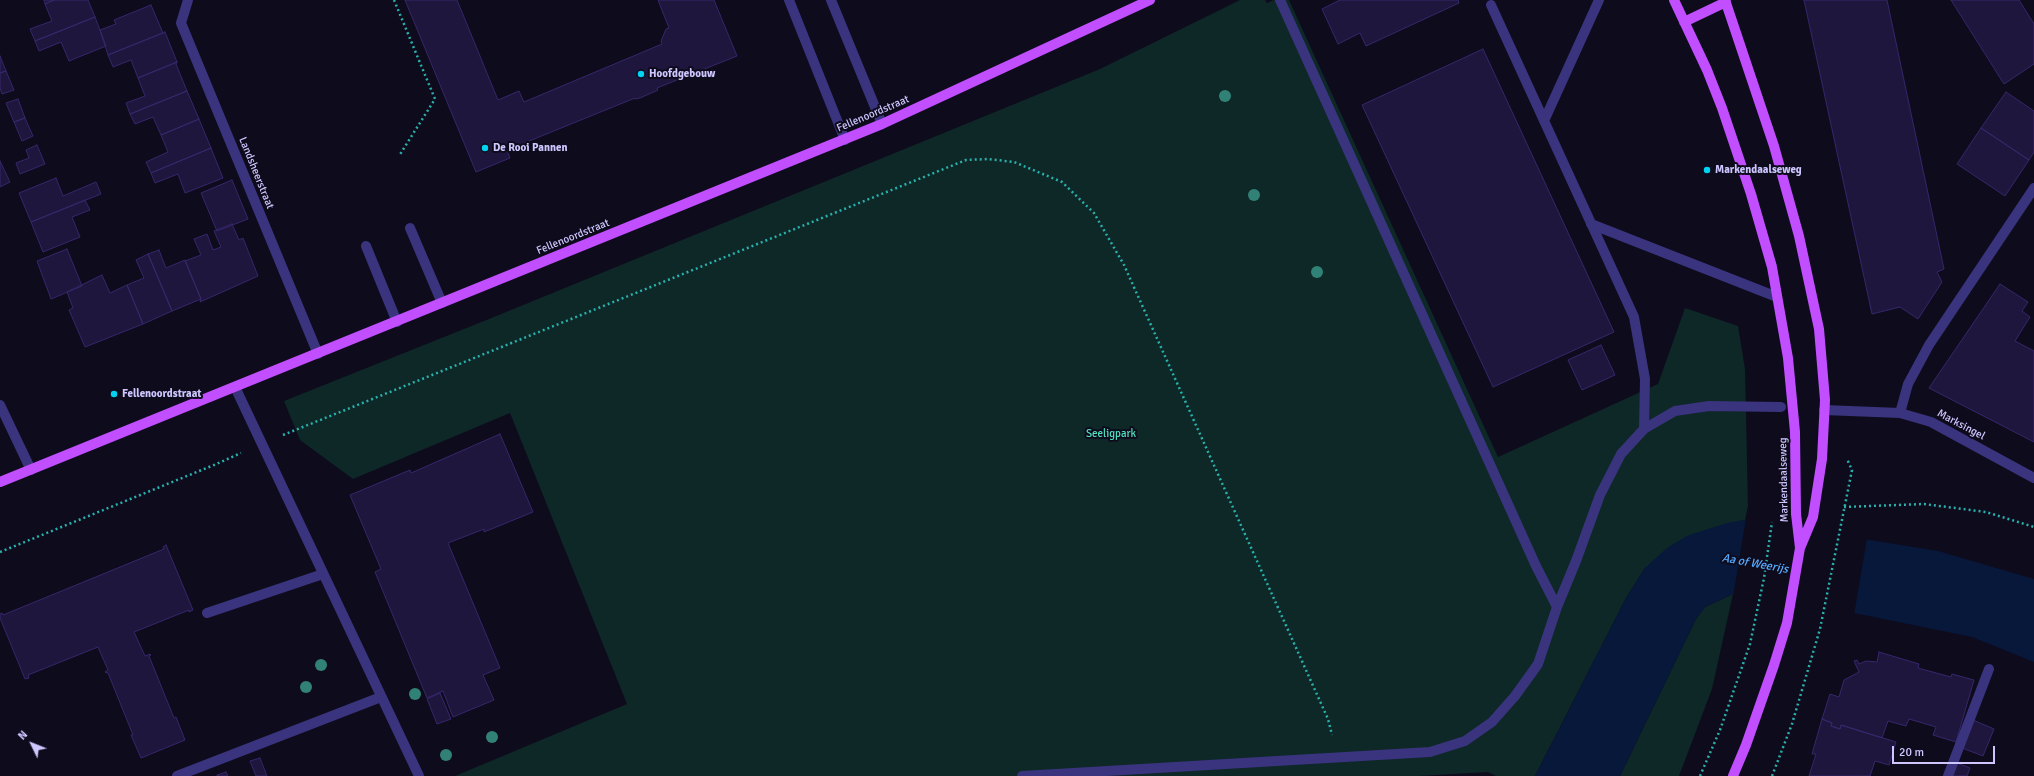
<!DOCTYPE html>
<style>
body{margin:0}
#map{position:relative;width:2034px;height:776px;overflow:hidden;background:#0e0b1d;font-family:Signika,sans-serif}
canvas{display:block}
.north{position:absolute;left:12px;top:724px;width:40px;height:40px;-webkit-text-stroke:3px #0e0b1d;paint-order:stroke;rotate:313deg;font-size:11px;font-weight:700;line-height:16px;text-align:center;color:#cec7ff}
.north::after{content:'';display:block;margin:auto;width:14px;height:18px;background:#cec7ff;clip-path:polygon(50% 0,100% 100%,50% 72%,0 100%)}
.scale{position:absolute;left:1892px;top:746px;width:103px;height:18px;box-sizing:border-box;border:2px solid #cec7ff;border-top:0;padding-left:5px;font-size:12px;line-height:14px;white-space:nowrap;color:#cec7ff;-webkit-text-stroke:3px #0e0b1d;paint-order:stroke}
</style>
<div id="map">
<canvas width="2034" height="776"></canvas>
<div class="north">N</div>
<div class="scale">20 m</div>
</div>
<script>
const g = document.querySelector('canvas').getContext('2d');
g.lineJoin = 'round';
function fill(path, color) { g.fillStyle = color; g.fill(path, 'evenodd'); }
const toPath = rows => new Path2D(rows.map(r => 'M' + r).join(''));
function trace(path, color, width, dash) { g.strokeStyle = color; g.lineWidth = width; g.lineCap = dash ? 'butt' : 'round'; g.setLineDash(dash || []); g.stroke(path); }
function label(font, color, halo, rows, align = 'center') {
  g.font = font + ' Signika,sans-serif'; g.lineWidth = 4; g.setLineDash([]); g.textBaseline = 'middle'; g.strokeStyle = halo; g.fillStyle = color; for (const [text, x, y, turn = 0] of rows) {
    g.save(); g.translate(x, y); g.rotate((+turn || 0) * Math.PI / 180); g.textAlign = isNaN(turn) ? turn : align; if (halo) g.strokeText(text, 0, 0); g.fillText(text, 0, 0); g.restore();
  }
}
const green = toPath([
 [1240,0,1265,0,1267,3,1274,0,1289,0,1498,457,1658,384,1685,308,1738,326,1745,369,1748,506,1745,520,1710,529,1645,568,1626,598,1535,776,1496,776,1488,772,1419,776,455,776,627,704,510,413,353,479,300,440,284,401,489,319,1100,69],
 [1733,594,1712,689,1679,776,1620,776,1696,619,1705,607]
]);
const water = toPath([
 [1745,520,1938,551,2034,579,2034,662,1972,637,1854,613,1733,594,1705,607,1696,619,1620,776,1535,776,1626,598,1645,568,1667,548,1687,536,1727,523]
]);
const pier = toPath([
 [1746,518,1867,538,1854,615,1733,597]
]);
const building = toPath([
 [44,0,54,0,45,4,44,0],
 [54,0,88,0,95,17,35,41,30,29,52,21,45,4,54,0],
 [405,0,457,0,498,100,519,91,524,102,662,44,661,41,666,29,669,28,658,0,714,0,737,56,657,88,658,90,640,98,635,99,635,98,507,150,510,158,476,172,405,0],
 [1340,0,1458,0,1459,3,1366,46,1360,33,1338,44,1322,9,1340,0],
 [1804,0,1887,0,1944,269,1937,272,1942,282,1918,319,1900,307,1872,314,1804,0],
 [1951,0,2019,0,2034,24,2034,64,2004,84,1951,0],
 [151,5,163,33,108,55,100,30,116,24,114,20,151,5],
 [95,17,106,46,69,61,61,42,39,51,35,41,95,17],
 [165,32,177,62,138,78,131,60,113,67,108,55,165,32],
 [1483,49,1614,332,1493,387,1362,105,1483,49],
 [0,56,6,71,0,73,0,56],
 [177,62,176,64,187,91,130,114,126,103,145,96,138,78,177,62],
 [6,71,14,90,2,94,0,88,0,73,6,71],
 [187,91,199,119,161,135,153,117,135,124,130,114,187,91],
 [2006,92,2034,111,2034,152,2029,160,1981,128,2006,92],
 [18,99,25,118,14,122,6,103,18,99],
 [25,118,33,136,22,141,14,122,25,118],
 [199,119,211,148,151,173,146,162,168,152,161,135,199,119],
 [1981,128,2029,160,2005,196,1957,164,1981,128],
 [37,145,45,164,20,174,16,163,29,158,26,150,37,145],
 [211,148,223,178,185,193,178,174,155,183,151,173,211,148],
 [0,161,10,182,0,187,0,161],
 [56,178,63,196,96,182,101,194,31,222,19,193,56,178],
 [232,180,248,219,217,231,201,193,232,180],
 [85,200,90,210,72,217,80,237,43,252,31,222,85,200],
 [232,224,239,240,243,238,258,276,200,302,201,299,185,261,201,255,194,239,207,234,213,250,221,247,214,231,232,224],
 [67,249,82,286,51,299,37,261,67,249],
 [159,250,166,268,185,260,201,299,172,311,148,254,159,250],
 [148,254,172,311,143,324,127,285,144,278,136,260,148,254],
 [102,275,110,293,127,285,143,324,85,347,69,310,73,308,67,292,102,275],
 [2000,284,2028,302,2022,311,2030,317,2015,341,2034,351,2034,442,1929,388,2000,284],
 [1601,345,1615,375,1582,390,1568,360,1601,345],
 [500,434,533,512,484,532,484,529,448,543,500,668,483,675,494,700,453,717,443,691,427,698,375,572,381,569,350,495,410,470,411,473,500,434],
 [166,545,193,610,189,612,189,610,134,632,145,656,150,654,151,655,149,656,174,718,176,717,185,740,141,758,131,735,133,735,108,673,105,672,108,670,98,647,28,675,29,678,25,679,0,618,0,614,2,613,3,615,164,549,163,547,166,545],
 [1879,652,1919,664,1918,668,1951,677,1952,674,1974,680,1956,742,1933,735,1936,727,1909,719,1906,726,1888,721,1882,738,1841,725,1840,729,1831,726,1832,723,1822,719,1830,694,1839,697,1844,680,1859,672,1854,661,1857,660,1859,664,1866,661,1877,662,1879,652],
 [440,693,451,719,437,724,427,699,440,693],
 [1822,719,1832,723,1831,726,1840,729,1841,725,1896,742,1889,765,1875,761,1870,776,1809,776,1816,754,1812,754,1822,719],
 [1973,720,1994,729,1983,756,1962,748,1973,720],
 [260,758,267,776,256,776,250,761,260,758],
 [1957,763,1970,768,1967,776,1952,776,1957,763],
 [226,772,228,776,217,776,217,775,226,772]
]);
const path = toPath([
 [394,0,435,99,399,156],
 [283,435,966,160,988,159,1014,162,1062,182,1094,213,1124,265,1328,719,1332,735],
 [1844,507,1924,504,1986,512,2034,527],
 [0,552,214,465,241,453],
 [1700,776,1720,730,1750,644,1764,578,1772,522],
 [1772,776,1792,724,1820,629,1852,470,1847,459]
]);
const minor = toPath([
 [188,0,181,23,318,354],
 [789,0,845,140],
 [831,0,882,124],
 [1491,5,1634,317,1645,379,1644,429],
 [1544,121,1599,0],
 [1591,224,1777,297],
 [410,228,442,303],
 [366,246,397,322],
 [235,387,419,776],
 [0,405,31,470],
 [1824,410,1900,413,1931,422,2034,478],
 [1900,413,1908,384,1929,345,2034,188],
 [1557,607,1576,561,1600,495,1621,454,1644,429,1675,411,1709,406,1781,407],
 [207,613,323,574],
 [177,776,381,697],
 [1022,776,1430,752,1465,741,1492,722,1515,696,1538,664,1557,607,1536,566,1280,0],
 [1948,776,1989,669]
]);
const major = toPath([
 [1674,0,1707,70,1722,108,1751,194,1772,267,1788,358,1795,432,1796,514,1800,548],
 [1725,0,1774,146,1799,236,1819,329,1825,400,1822,459,1813,517,1800,548,1787,623,1774,665,1746,745,1733,776],
 [1684,22,1726,2],
 [0,482,882,124,1150,0]
]);
const trees = [
 [1225,96],
 [1254,195],
 [1317,272],
 [321,665],
 [306,687],
 [415,694],
 [492,737],
 [446,755]
];
const markers = [
 [641,74,4,"#00d3f2"],
 [485,148,4,"#00d3f2"],
 [1707,170,4,"#00d3f2"],
 [114,394,4,"#00d3f2"]
];
const poiNames = [
 ["Hoofdgebouw",649,74],
 ["De Rooi Pannen",493,148],
 ["Markendaalseweg",1715,170],
 ["Fellenoordstraat",122,394]
];
const streetNames = [
 ["Fellenoordstraat",873,114,-23],
 ["Landsheerstraat",256,173,68],
 ["Fellenoordstraat",573,237,-22],
 ["Marksingel",1961,425,28],
 ["Markendaalseweg",1784,480,-91]
];
const parkNames = [
 ["Seeligpark",1111,434]
];
const waterNames = [
 ["Aa of Weerijs",1755,564,10]
];
fill(green, '#0e2727');
fill(water, '#07183a');
fill(pier, '#0e0b1d');
fill(building, '#1f163e');
trace(building, '#37276b', 1);
trace(path, '#29b1ac', 2.5, [2, 3]);
trace(minor, '#39347d', 10);
trace(major, '#c14eff', 10);
g.fillStyle = '#328177';
for (const [x, y] of trees) { g.beginPath(); g.arc(x, y, 6, 0, 2 * Math.PI); g.fill(); }
for (const [x, y, r, color] of markers) { const dot = new Path2D(); dot.arc(x, y, r, 0, 2 * Math.PI); g.fillStyle = color; g.fill(dot); trace(dot, '#0e0b1d', 1.5); }
label('bold 11px', '#cec7ff', '#0e0b1d', poiNames, 'left');
label('11px', '#cec7ff', '#0e0b1d', streetNames);
label('11px', '#50e2c1', '#0e0b1d', parkNames);
label('italic 12px', '#55abff', '#0e0b1d', waterNames);
</script>
